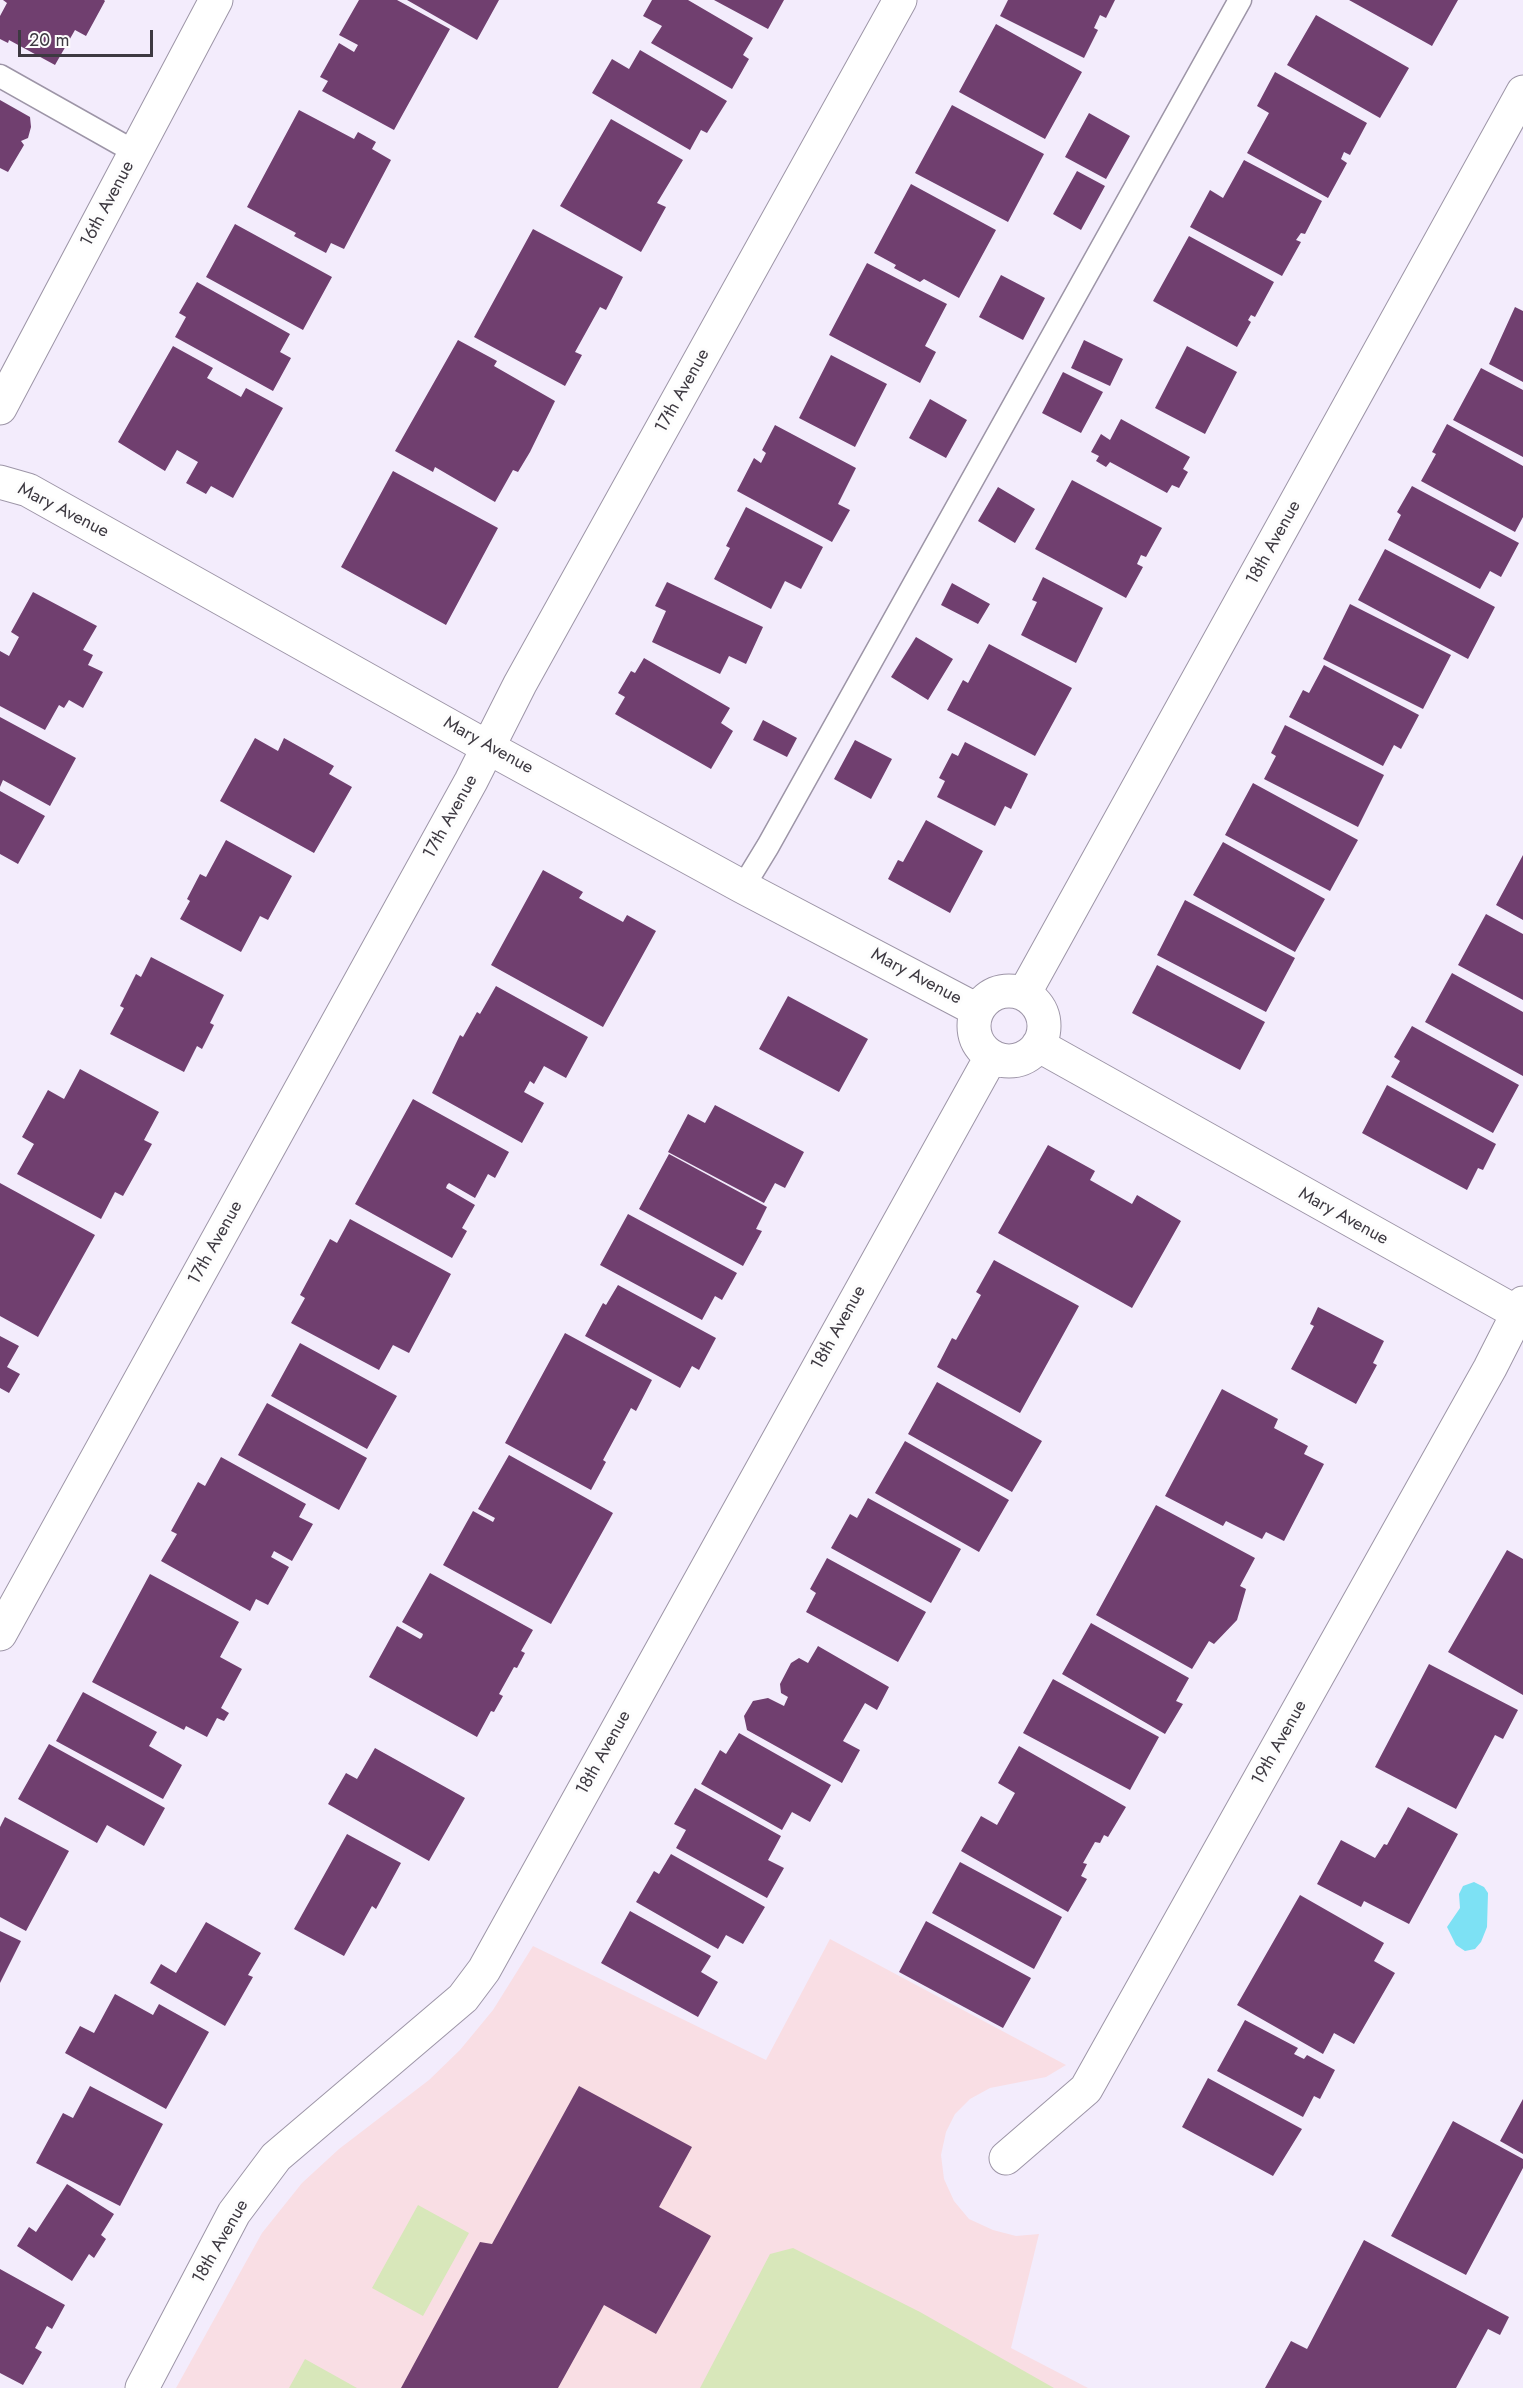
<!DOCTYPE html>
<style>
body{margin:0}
#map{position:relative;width:1523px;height:2388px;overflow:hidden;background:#f3ecfc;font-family:Jost,sans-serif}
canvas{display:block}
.scale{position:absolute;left:18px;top:30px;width:135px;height:27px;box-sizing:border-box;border:3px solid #3d3941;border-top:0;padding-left:8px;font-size:18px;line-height:21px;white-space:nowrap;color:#3d3941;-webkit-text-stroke:4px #fdfdfd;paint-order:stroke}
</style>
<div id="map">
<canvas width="1523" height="2388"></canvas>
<div class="scale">20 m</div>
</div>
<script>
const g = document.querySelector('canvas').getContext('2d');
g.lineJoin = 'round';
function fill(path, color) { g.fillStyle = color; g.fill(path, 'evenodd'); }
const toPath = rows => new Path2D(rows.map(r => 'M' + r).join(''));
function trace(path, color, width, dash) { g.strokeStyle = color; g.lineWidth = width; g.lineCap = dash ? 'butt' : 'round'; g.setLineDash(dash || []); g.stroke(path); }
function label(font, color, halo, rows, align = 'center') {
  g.font = font + ' Jost,sans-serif'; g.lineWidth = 6; g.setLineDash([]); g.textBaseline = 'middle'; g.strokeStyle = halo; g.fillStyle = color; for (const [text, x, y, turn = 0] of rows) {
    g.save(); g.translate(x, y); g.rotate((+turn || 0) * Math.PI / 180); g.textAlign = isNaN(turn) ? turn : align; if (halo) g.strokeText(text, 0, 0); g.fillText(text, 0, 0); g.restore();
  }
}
const education = toPath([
 [830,1939,1066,2065,1046,2077,990,2088,970,2099,955,2114,946,2132,941,2155,944,2179,954,2201,969,2219,993,2230,1016,2236,1039,2234,1011,2348,1088,2388,176,2388,262,2233,302,2183,339,2149,429,2080,460,2050,493,2010,533,1946,766,2060]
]);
const green = toPath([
 [418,2205,469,2233,423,2316,372,2288],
 [793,2248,920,2312,1054,2388,700,2388,770,2254],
 [305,2359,357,2388,289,2388]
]);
const water = toPath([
 [1474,1882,1484,1887,1488,1893,1487,1927,1481,1942,1475,1949,1465,1951,1456,1945,1447,1927,1460,1908,1459,1894,1463,1886]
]);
const building = toPath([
 [3,0,104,0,105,1,86,36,75,30,55,65,9,40,8,43,0,39,0,16,7,3],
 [359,0,397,0,450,29,394,130,322,91,328,81,320,77,339,43,354,52,358,45,339,35],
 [407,0,499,0,477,40],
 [652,0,688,0,753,38,743,55,749,59,732,89,651,43,662,26,643,16],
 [714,0,784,0,768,29],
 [1008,0,1115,0,1106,18,1100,15,1094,28,1098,30,1084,58,1000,16],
 [1349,0,1458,0,1432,46],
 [1316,15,1409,68,1380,118,1287,65],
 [996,24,1082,72,1045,139,959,92],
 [640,50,727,101,707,133,701,130,690,150,592,93,612,59,629,69],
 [1275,72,1367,123,1350,155,1344,152,1341,159,1347,163,1328,198,1247,153,1269,113,1257,106],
 [0,100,30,117,31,127,28,138,21,141,24,145,8,172,0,168],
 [952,105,1044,154,1008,222,915,173],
 [299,110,354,139,358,132,376,142,372,149,391,160,344,249,331,243,326,253,294,236,296,233,247,207],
 [1089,113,1130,136,1106,179,1065,157],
 [611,119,683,160,657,203,666,207,641,252,560,206],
 [1244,160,1322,201,1305,234,1301,233,1296,240,1301,242,1282,276,1190,227,1210,190,1223,198],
 [1077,171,1105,186,1081,230,1053,214],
 [911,184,996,230,959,298,924,279,920,282,894,268,896,265,874,253],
 [235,224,332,277,303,330,206,277],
 [533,229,623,277,606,310,600,307,575,352,582,355,565,386,474,337],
 [1189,236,1274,282,1255,317,1251,315,1248,320,1251,322,1237,347,1153,301],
 [867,263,947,304,925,346,936,352,920,383,829,335],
 [1001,275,1045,298,1023,340,979,317],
 [197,282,290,334,280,352,291,358,273,391,175,337,186,317,179,313],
 [1515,307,1523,311,1523,382,1489,364],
 [458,340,497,361,494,366,555,401,530,452,518,472,513,470,495,502,435,467,433,472,395,451],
 [1084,340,1123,359,1110,386,1071,368],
 [173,346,213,368,207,378,241,397,246,388,283,408,233,498,211,486,206,494,186,483,198,462,177,450,165,471,118,442],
 [1187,346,1237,372,1205,434,1155,408],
 [831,355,887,384,855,447,799,418],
 [1481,368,1523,390,1523,457,1453,420],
 [1063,372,1103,392,1081,433,1042,413],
 [930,399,967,420,946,458,909,438],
 [1121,419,1190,457,1183,469,1188,472,1179,488,1172,485,1167,493,1110,462,1106,467,1096,461,1099,456,1091,452,1101,434,1110,440],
 [1447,424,1523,466,1523,517,1515,532,1421,481,1436,454,1432,452],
 [775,425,856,468,838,504,850,510,832,542,737,491,754,458,761,463,766,453,762,450],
 [393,471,498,528,446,625,341,567],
 [1072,480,1162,528,1146,557,1141,555,1137,564,1143,567,1126,598,1035,549],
 [1412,486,1519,543,1501,577,1490,571,1480,589,1388,540,1401,515,1397,512],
 [998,487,1035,509,1015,543,978,521],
 [746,507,823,547,801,589,785,581,771,609,714,579,730,548,726,546],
 [1385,549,1495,607,1468,659,1358,600],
 [1043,577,1103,608,1076,663,1021,635,1037,602,1032,600],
 [667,582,763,627,746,664,729,656,720,674,652,642,666,611,655,606],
 [952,583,990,604,978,624,941,605],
 [33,592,97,626,83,650,93,655,88,665,103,672,83,708,69,700,64,708,59,705,45,730,0,706,0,651,9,656,19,637,11,632],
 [1350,604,1451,655,1423,709,1323,659],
 [916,637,953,659,928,700,891,677],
 [989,644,1072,688,1035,756,947,710,963,680,968,683],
 [644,658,730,708,721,723,733,731,711,769,615,714,625,697,618,693,631,671,635,673],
 [1324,665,1419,715,1401,749,1394,745,1383,766,1289,717,1303,690,1309,693],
 [0,717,76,758,50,806,3,780,0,787],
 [763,720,797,738,787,757,753,740],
 [1285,725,1384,775,1358,827,1264,779,1276,756,1271,753],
 [255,738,278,751,284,738,334,766,329,774,352,787,314,853,220,801],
 [855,740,892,759,871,799,834,779],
 [965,742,1028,774,1011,809,1005,806,995,826,937,797,945,781,939,778,952,753,958,756],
 [1253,783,1358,840,1330,891,1225,835],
 [0,791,45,816,18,864,0,854],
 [926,820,983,851,950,913,888,879,898,860,903,862],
 [226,840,292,876,268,920,260,916,241,952,180,919,190,901,187,899,200,874,206,877],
 [1223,842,1325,899,1295,952,1193,895],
 [1523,855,1523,920,1496,905],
 [543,870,583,892,579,898,623,922,627,915,656,931,603,1027,491,965],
 [1185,900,1295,958,1266,1012,1157,955],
 [1486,914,1523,934,1523,1000,1458,965],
 [151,957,224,995,210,1023,214,1025,202,1049,197,1046,184,1072,110,1034,124,1008,120,1006,136,974,141,977],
 [1157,965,1265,1022,1240,1070,1132,1013],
 [1452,973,1523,1012,1523,1076,1425,1022],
 [496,986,588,1037,566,1078,544,1066,534,1084,530,1081,524,1092,544,1103,522,1143,432,1093,460,1035,463,1037,477,1012,480,1014],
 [788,996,868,1039,839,1092,759,1049],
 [1412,1026,1519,1085,1493,1133,1391,1077,1400,1061,1394,1057],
 [80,1069,159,1112,144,1140,152,1144,123,1196,115,1192,101,1219,17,1174,34,1144,22,1137,48,1090,64,1099],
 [1387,1085,1496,1144,1483,1170,1478,1168,1467,1190,1362,1133],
 [413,1099,509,1152,495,1178,488,1174,475,1198,449,1183,447,1185,446,1188,475,1205,462,1228,467,1231,452,1258,355,1204],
 [715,1105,804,1152,785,1188,775,1183,764,1203,668,1152,688,1114,705,1123],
 [1048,1145,1095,1171,1090,1180,1132,1204,1137,1195,1181,1221,1132,1308,998,1233],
 [669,1154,767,1207,756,1229,762,1231,743,1266,639,1209],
 [0,1183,95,1235,38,1337,0,1316],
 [628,1214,737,1273,722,1300,715,1296,702,1320,600,1265],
 [350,1219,451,1274,409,1353,393,1345,379,1370,291,1323,305,1298,300,1295,330,1239,337,1243],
 [994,1260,1079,1306,1020,1413,937,1367,952,1338,956,1340,981,1295,976,1292],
 [618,1285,716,1338,699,1370,692,1366,680,1388,585,1336,603,1303,606,1305],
 [1318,1307,1384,1341,1373,1363,1377,1365,1356,1404,1291,1369,1314,1326,1310,1324],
 [565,1333,652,1380,636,1411,631,1408,603,1460,606,1462,591,1490,505,1443],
 [0,1336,19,1346,7,1367,20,1374,9,1393,0,1388],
 [300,1343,397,1396,367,1449,271,1396],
 [937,1382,1042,1441,1012,1492,908,1434],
 [1222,1389,1278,1419,1274,1428,1308,1446,1304,1454,1324,1464,1284,1541,1266,1532,1262,1539,1226,1521,1223,1526,1165,1496],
 [267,1403,367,1458,339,1510,238,1455],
 [905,1441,1009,1500,979,1552,875,1493],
 [509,1455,613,1513,551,1624,443,1565,473,1511,493,1522,495,1518,478,1509],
 [221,1457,306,1504,299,1517,313,1524,292,1561,274,1551,271,1557,289,1567,268,1605,256,1599,250,1611,161,1561,177,1534,171,1531,198,1482,205,1486],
 [868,1498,961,1549,931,1603,831,1548,850,1514,857,1518],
 [1156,1505,1255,1558,1240,1586,1246,1589,1237,1620,1214,1644,1209,1641,1192,1669,1096,1615],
 [1507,1550,1523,1559,1523,1695,1448,1652],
 [827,1558,926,1612,898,1662,806,1612,816,1593,810,1589],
 [430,1573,533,1630,521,1651,525,1653,517,1668,514,1667,499,1694,503,1696,494,1712,491,1711,477,1737,369,1677,397,1626,420,1639,422,1637,423,1634,402,1622],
 [150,1574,239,1622,220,1657,242,1669,221,1708,229,1713,224,1721,217,1718,207,1737,186,1726,184,1730,92,1682],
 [1091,1623,1189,1678,1176,1701,1183,1704,1165,1734,1062,1674],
 [818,1646,889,1687,877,1710,865,1703,843,1741,860,1750,842,1783,747,1730,744,1716,753,1701,768,1698,784,1706,788,1697,781,1693,780,1684,791,1663,799,1658,808,1663],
 [1429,1664,1518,1710,1503,1739,1495,1735,1456,1809,1375,1767],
 [1053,1679,1159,1737,1130,1790,1023,1733],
 [83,1692,157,1732,149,1746,182,1765,163,1799,56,1741],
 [739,1733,831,1785,810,1822,792,1812,782,1830,701,1784,720,1750,726,1754],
 [49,1744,165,1808,144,1846,107,1825,97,1843,18,1799],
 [1019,1746,1126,1807,1108,1837,1104,1835,1100,1843,1095,1842,1083,1863,1087,1864,1081,1876,1087,1879,1068,1912,961,1851,981,1816,997,1825,1015,1793,998,1783],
 [375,1748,465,1798,429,1861,328,1804,346,1773,357,1779],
 [695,1788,781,1836,768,1860,784,1868,767,1898,676,1848,686,1830,674,1824],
 [1408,1807,1458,1834,1409,1924,1364,1901,1361,1907,1317,1884,1341,1840,1375,1858,1384,1844,1387,1845],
 [5,1817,69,1851,26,1931,0,1917,0,1827],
 [347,1834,401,1863,376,1909,372,1906,344,1956,294,1929],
 [671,1854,765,1907,743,1944,726,1935,718,1949,636,1902,654,1871,659,1874],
 [960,1862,1062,1917,1034,1969,932,1913],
 [1300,1895,1384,1943,1374,1961,1395,1973,1354,2044,1334,2033,1323,2054,1237,2005],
 [630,1911,711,1956,701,1972,718,1982,698,2017,601,1963],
 [926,1921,1031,1978,1003,2028,899,1972],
 [206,1922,261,1953,248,1975,253,1977,225,2026,150,1983,161,1964,176,1973],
 [0,1931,21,1941,0,1983],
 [115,1994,153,2015,159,2004,209,2032,166,2109,65,2053,80,2026,94,2033],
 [1245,2020,1298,2048,1294,2054,1304,2059,1307,2055,1335,2070,1320,2099,1314,2096,1303,2117,1217,2071],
 [1208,2078,1302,2129,1273,2176,1182,2127],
 [90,2086,163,2124,120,2206,36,2163,63,2113,73,2118],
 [579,2086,692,2147,659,2207,711,2236,656,2334,604,2305,558,2388,401,2388,480,2242,492,2244],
 [1523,2099,1523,2154,1500,2141],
 [1453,2121,1523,2159,1523,2168,1466,2275,1391,2236],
 [67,2184,114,2214,101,2235,106,2239,94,2258,89,2254,72,2281,17,2246,29,2227,36,2232],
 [1364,2240,1509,2317,1500,2335,1488,2329,1456,2388,1265,2388,1291,2341,1307,2349],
 [0,2269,65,2305,52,2329,47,2326,35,2348,42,2352,23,2385,0,2373]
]);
const service = toPath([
 [0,76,135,152],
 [743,887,768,846,1240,0]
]);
const minor = toPath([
 [0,408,216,0],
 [0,482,28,490,489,748,743,887,977,1010],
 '974 1026a35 35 0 1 1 70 0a35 35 0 1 1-70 0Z',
 [1024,994,1523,92],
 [1038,1045,1523,1316],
 [0,1634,471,781,520,684,900,0],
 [1006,2158,1086,2089,1490,1368,1523,1303],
 [142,2388,234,2213,276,2157,463,1998,484,1970,991,1057]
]);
const streetNames = [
 ["16th Avenue",108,204,-62],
 ["17th Avenue",683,391,-61],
 ["Mary Avenue",63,511,27],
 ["18th Avenue",1274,543,-61],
 ["Mary Avenue",488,746,29],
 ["17th Avenue",451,817,-61],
 ["Mary Avenue",916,977,28],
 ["Mary Avenue",1343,1217,29],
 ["17th Avenue",216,1243,-61],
 ["18th Avenue",839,1328,-61],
 ["19th Avenue",1280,1743,-61],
 ["18th Avenue",604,1753,-61],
 ["18th Avenue",221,2242,-60]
];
fill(education, '#f9dee4');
fill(green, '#d8e7ba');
fill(water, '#7de1f4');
fill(building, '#703f6f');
trace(service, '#9d95a7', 25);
trace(minor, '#9d95a7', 35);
trace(service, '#fff', 22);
trace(minor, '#fff', 33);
label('18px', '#3d3941', '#fdfdfd', streetNames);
</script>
